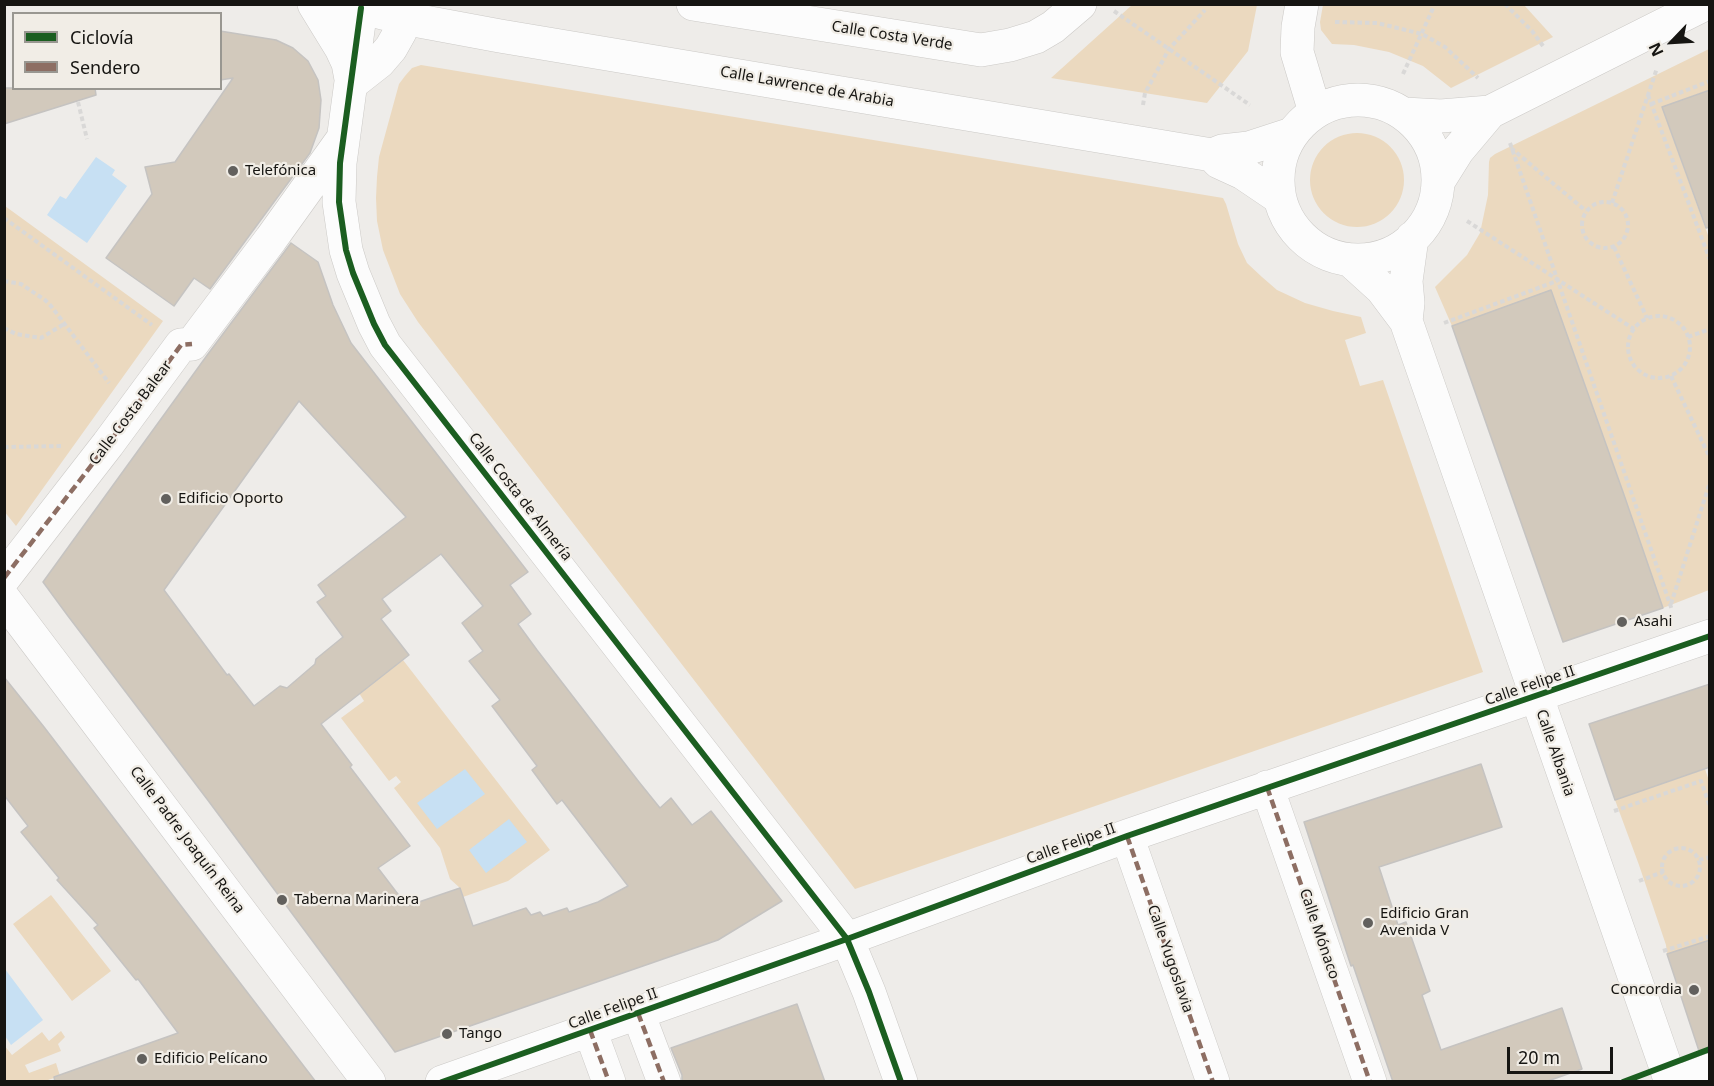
<!DOCTYPE html>
<meta charset="utf-8">
<style>
body{margin:0}
#map{position:relative;width:1714px;height:1086px;overflow:hidden;background:#eeece9;font-family:"Noto Sans",sans-serif}
canvas{display:block}
.frame{position:absolute;inset:0;border:6px solid #161512;pointer-events:none}
.legend{position:absolute;left:12px;top:12px;width:210px;height:78px;box-sizing:border-box;background:#f1ede6;border:2px solid #999791;margin:0;padding:8px 10px;list-style:none;font-size:18px;color:#161512}
.legend li{display:flex;align-items:center;gap:12px;height:30px}
.legend b{width:30px;border:2px solid #999791}
.north{position:absolute;left:1642px;top:12px;width:60px;height:60px;-webkit-text-stroke:4px #f1ede6;paint-order:stroke;rotate:245deg;font-size:16px;font-weight:700;line-height:24px;text-align:center;color:#161512}
.north::after{content:'';display:block;margin:auto;width:21px;height:27px;background:#161512;clip-path:polygon(50% 0,100% 100%,50% 72%,0 100%)}
.scale{position:absolute;left:1507px;top:1047px;width:106px;height:27px;box-sizing:border-box;border:3px solid #161512;border-top:0;padding-left:8px;font-size:18px;line-height:21px;white-space:nowrap;color:#161512;-webkit-text-stroke:4px #f1ede6;paint-order:stroke}
</style>
<div id="map">
<canvas width="1714" height="1086"></canvas>
<div class="frame"></div>
<ul class="legend">
<li><b style="height:8px;background:#1b5e20"></b>Ciclovía</li>
<li><b style="height:8px;background:#8d6e63"></b>Sendero</li>
</ul>
<div class="north">N</div>
<div class="scale">20 m</div>
</div>
<script>
const g = document.querySelector('canvas').getContext('2d');
g.lineJoin = 'round';
function fill(path, color) { g.fillStyle = color; g.fill(path, 'evenodd'); }
const toPath = rows => new Path2D(rows.map(r => 'M' + r).join(''));
function trace(path, color, width, dash) { g.strokeStyle = color; g.lineWidth = width; g.lineCap = dash ? 'butt' : 'round'; g.setLineDash(dash || []); g.stroke(path); }
function label(font, color, halo, rows, align = 'center') {
  g.font = font + ' "Noto Sans",sans-serif'; g.lineWidth = 4.5; g.setLineDash([]); g.textBaseline = 'middle'; g.strokeStyle = halo; g.fillStyle = color; for (const [text, x, y, turn = 0] of rows) {
    g.save(); g.translate(x, y); g.rotate((+turn || 0) * Math.PI / 180); g.textAlign = isNaN(turn) ? turn : align; if (halo) g.strokeText(text, 0, 0); g.fillText(text, 0, 0); g.restore();
  }
}
const green = toPath([
 [1132,5,1257,5,1248,51,1207,103,1051,78],
 [1323,5,1524,5,1553,37,1451,88,1423,66,1389,52,1354,45,1332,44,1321,30,1320,22],
 [1709,49,1709,90,1662,107,1709,238,1709,590,1663,608,1623,492,1551,290,1452,326,1435,287,1467,255,1480,233,1488,195,1489,162,1490,158,1495,154],
 [421,65,1223,198,1226,204,1238,244,1247,263,1262,277,1277,290,1305,303,1333,311,1361,317,1366,333,1345,340,1360,386,1383,380,1483,672,855,889,418,322,400,294,383,250,377,221,376,198,377,177,379,157,399,84,405,76,412,68],
 '1310 180a47 47 0 1 1 94 0a47 47 0 1 1-94 0Z',
 [5,206,163,321,16,526,4,511],
 [403,660,550,850,508,881,463,897,460,888,450,879,440,848,394,788,401,782,396,776,389,781,341,718,364,701,359,693],
 [1705,769,1710,784,1709,941,1667,954,1666,945,1639,865,1615,800],
 [51,895,111,971,72,1001,13,924],
 [61,1031,65,1037,58,1044,61,1051,25,1065,29,1073,56,1063,60,1076,45,1081,5,1081,4,1045,12,1055,42,1032,49,1041]
]);
const water = toPath([
 [96,157,115,170,112,175,127,186,87,243,47,215,60,196,66,199],
 [465,769,485,794,437,829,417,803],
 [509,819,527,842,486,873,469,850],
 [5,969,43,1020,11,1045,5,1036]
]);
const building = toPath([
 [220,31,276,40,293,48,308,61,318,80,321,100,319,128,310,153,210,289,194,278,174,306,106,258,152,194,145,167,175,162,233,78,220,80,220,31],
 [4,88,95,88,96,95,4,124,4,88],
 [1710,90,1710,227,1706,228,1662,107,1710,90],
 [291,243,318,262,333,305,351,343,528,572,510,585,531,614,518,624,537,650,639,782,660,808,671,798,692,825,711,811,782,901,718,940,395,1052,207,799,68,616,43,582,208,354,291,243],
 [299,401,406,517,318,585,326,596,317,602,343,637,316,659,315,664,287,688,280,686,254,706,229,674,227,675,164,590,299,401],
 [441,554,483,606,462,623,483,651,469,661,500,700,492,706,537,766,532,770,557,804,562,800,628,886,598,902,569,912,567,908,543,916,540,912,531,915,526,908,473,926,460,888,407,906,378,868,410,846,350,767,352,765,321,724,409,655,381,619,391,611,382,599,441,554],
 [1551,290,1623,492,1663,608,1563,642,1452,326,1551,290],
 [4,677,44,727,316,1082,55,1082,54,1077,178,1033,138,979,136,980,94,928,98,925,57,880,59,878,21,832,28,826,4,795,4,677],
 [1710,684,1710,767,1615,800,1589,724,1710,684],
 [1481,764,1502,827,1379,867,1398,925,1406,922,1430,991,1422,995,1441,1050,1562,1008,1582,1069,1545,1082,1393,1082,1353,965,1351,966,1304,822,1481,764],
 [1710,940,1710,1052,1700,1054,1667,954,1710,940],
 [797,1004,825,1082,682,1082,682,1075,671,1048,797,1004]
]);
const path = toPath([
 [1505,4,1532,31,1543,46],
 [1114,11,1250,105],
 [1335,22,1377,23,1422,34,1445,47,1478,78],
 [1403,74,1435,4],
 [1648,95,1710,260],
 [78,102,87,139],
 [1651,104,1710,81],
 [1143,105,1145,93,1169,49,1205,10],
 [1510,143,1672,610],
 [1511,148,1586,211],
 '1582 225a23 23 0 1 1 46 0a23 23 0 1 1-46 0Z',
 [1612,203,1657,68],
 [4,218,152,325],
 [1467,221,1634,329],
 [1614,247,1647,318],
 [4,281,21,284,45,300,51,306,109,383],
 '1628 347a31 31 0 1 1 62 0a31 31 0 1 1-62 0Z',
 [1444,323,1557,281],
 [4,328,16,334,41,338,64,324],
 [1688,337,1710,329],
 [1671,376,1710,458],
 [4,447,64,446],
 [1671,604,1710,482],
 [1614,811,1701,781,1710,807],
 '1662 867a19 19 0 1 1 38 0a19 19 0 1 1-38 0Z',
 [1699,860,1710,857],
 [1639,881,1663,872],
 [1663,951,1710,936]
]);
const minor = toPath([
 [314,4,341,48,348,63,351,79],
 [346,4,403,18,500,36,1212,155,1222,151,1249,148,1292,134],
 [693,4,981,50,1010,45,1036,37,1053,27,1080,4],
 [1302,4,1298,27,1297,52,1315,112],
 [361,8,340,163,339,202,346,250,353,273,374,324,385,345,847,939,869,992,901,1082],
 [351,84,379,62,391,48,400,32,407,4],
 '1278 180a80 80 0 1 1 160 0a80 80 0 1 1-160 0Z',
 [1404,114,1441,116,1490,112,1705,4],
 [1212,155,1219,162,1243,173,1280,198],
 [1438,182,1458,150,1490,112],
 [1350,260,1382,289,1406,321,1671,1082],
 [1406,321,1408,303,1406,281,1412,238],
 [4,578,108,444,181,345,192,344,271,239,342,140],
 [4,599,369,1082],
 [1267,787,1370,1082],
 [1127,836,1213,1082],
 [638,1013,664,1082],
 [590,1030,609,1082],
 [442,1082,847,939,1127,836,1710,636],
 [1678,1082,1710,1070]
]);
const quiet = toPath([
 [4,578,108,444,181,345,192,344],
 [1267,787,1370,1082],
 [1127,836,1213,1082],
 [638,1013,664,1082],
 [590,1030,609,1082]
]);
const cycleway = toPath([
 [361,8,340,163,339,202,346,250,353,273,374,324,385,345,847,939,869,992,901,1082],
 [442,1082,847,939,1127,836,1710,636],
 [1623,1082,1710,1049]
]);
const markers = [
 [233,171,6,"#62605d"],
 [166,499,6,"#62605d"],
 [1622,622,6,"#62605d"],
 [282,900,6,"#62605d"],
 [1368,923,6,"#62605d"],
 [1694,990,6,"#62605d"],
 [447,1034,6,"#62605d"],
 [142,1059,6,"#62605d"]
];
const streetNames = [
 ["Calle Costa Verde",892,36,9],
 ["Calle Lawrence de Arabia",807,87,10],
 ["Calle Costa Balear",131,413,-53],
 ["Calle Costa de Almería",520,497,52],
 ["Calle Felipe II",1530,686,-19],
 ["Calle Albania",1555,753,71],
 ["Calle Padre Joaquín Reina",187,840,53],
 ["Calle Felipe II",1071,844,-20],
 ["Calle Mónaco",1319,934,71],
 ["Calle Yugoslavia",1170,959,71],
 ["Calle Felipe II",613,1009,-20]
];
const poiNames = [
 ["Telefónica",245,171],
 ["Edificio Oporto",178,499],
 ["Asahi",1634,622],
 ["Taberna Marinera",294,900],
 ["Edificio Gran",1380,914],
 ["Avenida V",1380,931],
 ["Concordia",1682,990,"right"],
 ["Tango",459,1034],
 ["Edificio Pelícano",154,1059]
];
fill(green, '#ebd9bf');
fill(water, '#c7e0f3');
fill(building, '#d2c9bc');
trace(building, '#c5c3c1', 1.5);
trace(minor, '#cbc9c6', 34);
trace(path, '#d9d8d7', 4, [4.5, 3]);
trace(minor, '#fcfcfc', 33);
trace(quiet, '#8d6e63', 4.5, [9, 4.5]);
trace(cycleway, '#1b5e20', 6);
for (const [x, y, r, color] of markers) { const dot = new Path2D(); dot.arc(x, y, r, 0, 2 * Math.PI); g.fillStyle = color; g.fill(dot); trace(dot, '#f1ede6', 2); }
label('15px', '#161512', '#f1ede6', streetNames);
label('15px', '#161512', '#f1ede6', poiNames, 'left');
</script>
